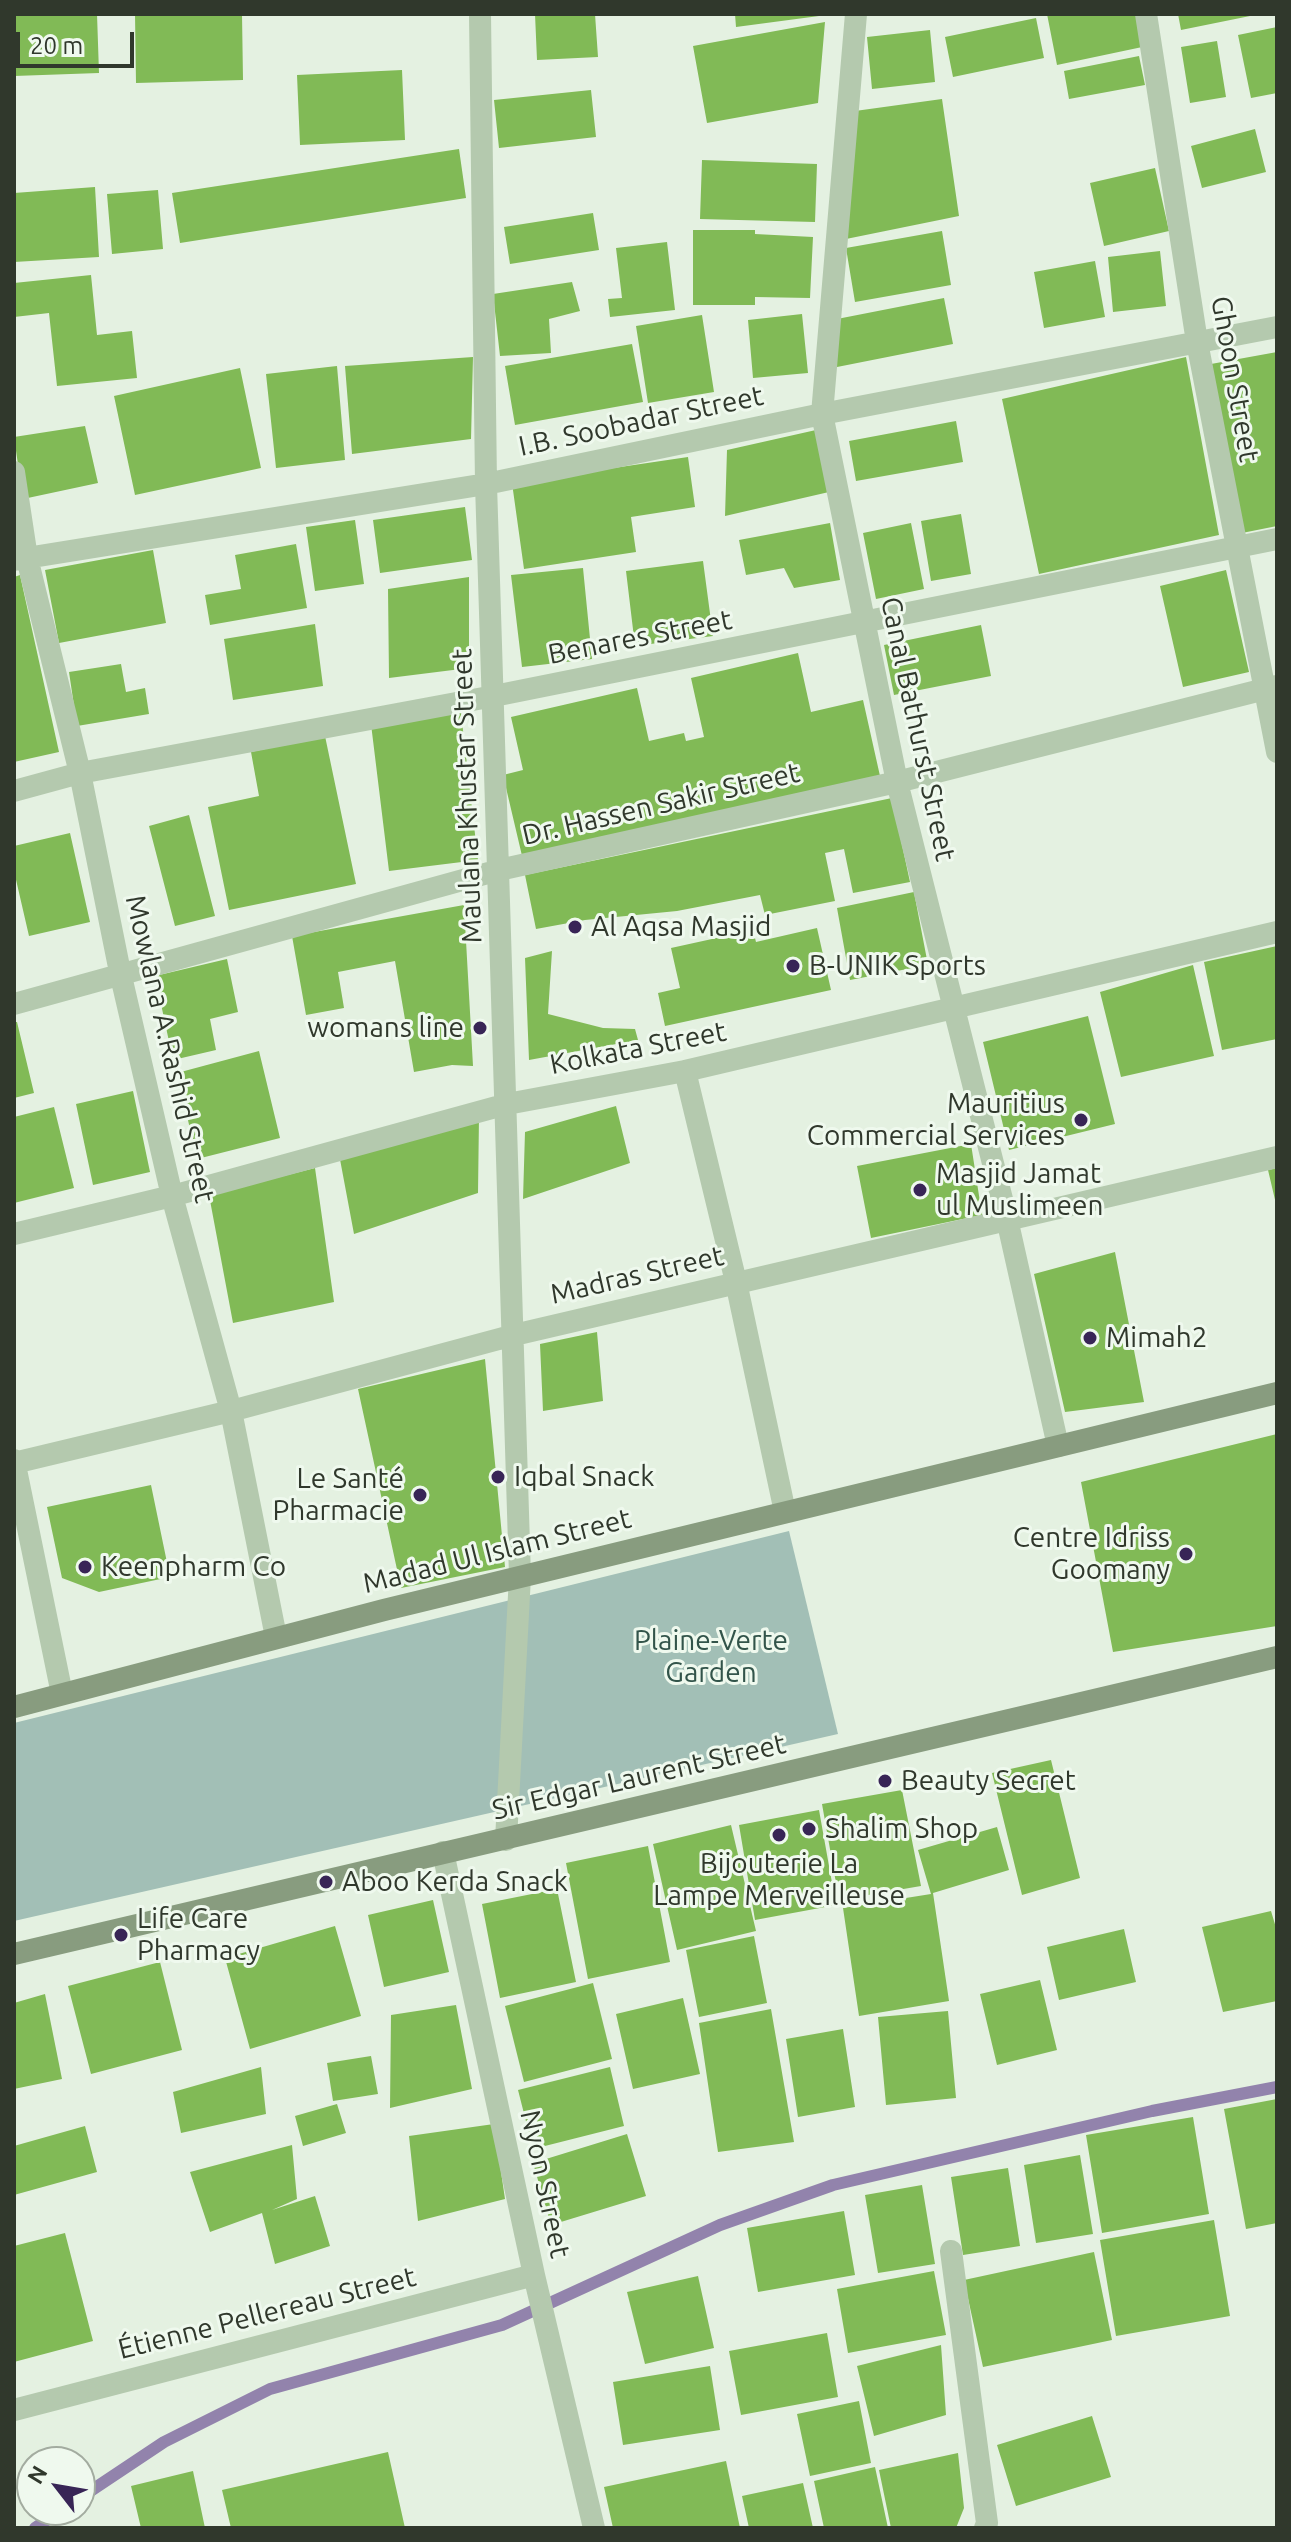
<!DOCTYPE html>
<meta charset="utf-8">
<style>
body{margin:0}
#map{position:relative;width:1291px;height:2542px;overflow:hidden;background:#e4f1e1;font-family:Ubuntu,sans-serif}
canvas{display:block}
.frame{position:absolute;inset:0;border:16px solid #30382c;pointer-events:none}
.north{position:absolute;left:16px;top:2446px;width:80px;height:80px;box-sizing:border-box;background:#eff9ee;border:2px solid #a3aca0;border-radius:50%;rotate:301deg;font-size:22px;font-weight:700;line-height:32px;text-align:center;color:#30382c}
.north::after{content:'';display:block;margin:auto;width:28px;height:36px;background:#382556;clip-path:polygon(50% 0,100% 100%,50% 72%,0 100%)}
.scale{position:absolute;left:16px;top:32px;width:118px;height:36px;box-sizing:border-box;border:4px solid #30382c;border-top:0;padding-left:10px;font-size:24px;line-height:28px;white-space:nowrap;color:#30382c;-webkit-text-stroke:6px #eff9ee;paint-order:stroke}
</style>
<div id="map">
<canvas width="1291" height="2542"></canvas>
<div class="frame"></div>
<div class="north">N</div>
<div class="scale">20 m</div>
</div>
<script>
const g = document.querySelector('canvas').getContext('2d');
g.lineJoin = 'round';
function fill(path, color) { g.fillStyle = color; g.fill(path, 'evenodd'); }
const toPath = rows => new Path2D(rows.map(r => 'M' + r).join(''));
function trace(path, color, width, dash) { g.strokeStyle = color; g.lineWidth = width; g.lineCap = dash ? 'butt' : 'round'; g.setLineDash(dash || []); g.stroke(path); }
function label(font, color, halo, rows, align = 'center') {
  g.font = font + ' Ubuntu,sans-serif'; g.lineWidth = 6; g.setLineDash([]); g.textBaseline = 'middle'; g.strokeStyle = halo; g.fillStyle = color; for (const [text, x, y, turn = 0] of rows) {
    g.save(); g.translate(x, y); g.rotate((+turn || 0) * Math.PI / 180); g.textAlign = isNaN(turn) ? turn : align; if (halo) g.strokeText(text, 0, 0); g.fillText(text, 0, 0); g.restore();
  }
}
const green = toPath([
 [789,1531,838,1734,14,1921,14,1723]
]);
const stream = toPath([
 [80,2498,164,2442,270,2389,502,2325,720,2225,833,2185,1152,2111,1277,2087],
 [35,2528,62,2510]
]);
const building = toPath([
 [14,14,97,14,99,73,14,76],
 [135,14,242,14,243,80,136,83],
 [535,14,595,14,598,57,537,60],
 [735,14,818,14,819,16,736,27],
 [1047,14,1141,14,1147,46,1057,65],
 [1178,14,1255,14,1255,15,1181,30],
 [1036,18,1044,58,953,77,945,37],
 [825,22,818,103,707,123,693,46],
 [1277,27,1277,93,1251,98,1238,35],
 [930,30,935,82,872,89,867,37],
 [1217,41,1226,97,1190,103,1181,47],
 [1139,56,1145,85,1069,99,1064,71],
 [402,70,405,140,300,145,297,75],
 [591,90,596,137,499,148,494,100],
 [942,99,959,216,846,239,855,111],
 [1255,129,1266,172,1202,188,1191,146],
 [459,149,466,198,180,243,172,193],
 [702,160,817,164,815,222,700,219],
 [1155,168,1169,231,1104,246,1090,183],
 [95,187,99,257,14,262,14,193],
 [158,190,163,249,112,254,107,194],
 [593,213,599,250,510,264,504,227],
 [693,230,755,230,755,234,813,237,810,298,755,297,755,305,693,305],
 [942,231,951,285,855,302,846,248],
 [667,242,675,310,610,317,608,299,622,298,616,248],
 [1160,251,1166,306,1113,312,1108,257],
 [1095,261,1105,317,1044,328,1034,272],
 [91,275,97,335,132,331,137,378,57,386,49,313,14,317,14,283],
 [572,282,580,311,549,319,551,353,500,356,493,294],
 [944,298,953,344,832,368,837,319],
 [802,314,808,373,753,378,748,320],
 [702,315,714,392,648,403,636,326],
 [632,344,643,402,515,425,505,366],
 [1277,352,1277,526,1242,533,1211,364],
 [473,357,471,439,352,454,345,366],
 [1186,357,1219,535,1039,574,1002,399],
 [337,366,345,460,276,468,266,374],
 [240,368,261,468,135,495,114,396],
 [956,421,963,462,856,481,849,441],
 [85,426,98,483,23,499,14,437],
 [816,430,829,492,725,516,727,450],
 [688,457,695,507,631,517,636,552,524,569,512,483],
 [465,507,472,560,380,573,373,520],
 [961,514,971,574,931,581,921,521],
 [355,520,364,584,315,591,306,527],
 [830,523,840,580,794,588,784,568,746,575,739,540],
 [911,523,924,589,876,599,863,533],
 [296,544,307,608,210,625,205,595,241,589,235,555],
 [153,550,166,623,59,643,45,570],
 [703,561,713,636,635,646,626,571],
 [583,568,592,659,522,667,511,575],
 [1226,570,1249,672,1183,687,1160,586],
 [20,575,59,752,14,762,14,577],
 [469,577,469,668,389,678,388,589],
 [315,624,323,686,233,700,224,639],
 [981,625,991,676,894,695,884,645],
 [798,653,811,712,863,700,880,776,523,860,503,775,523,770,511,717,637,688,649,741,684,733,686,741,704,737,691,678],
 [121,664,126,692,145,688,149,714,77,726,69,672],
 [461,713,478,860,389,871,371,724],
 [325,736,356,884,229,910,208,807,259,796,251,752],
 [892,798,910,882,853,893,844,849,825,853,835,901,765,915,760,895,677,911,585,920,536,929,525,875],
 [189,815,215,916,175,926,149,826],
 [70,833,90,922,29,936,14,871,14,846],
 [914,892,928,965,850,980,837,908],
 [464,905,473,1066,452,1065,414,1072,395,961,338,972,344,1008,306,1015,292,936],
 [817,928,831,990,665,1026,658,993,680,988,671,948,753,930,756,942],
 [1277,946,1277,1039,1222,1050,1204,962],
 [552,951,548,1014,603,1028,635,1029,638,1040,529,1060,525,958],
 [227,959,238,1012,210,1019,216,1050,173,1060,155,976],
 [1193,965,1214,1056,1121,1077,1100,992],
 [1088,1016,1115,1124,1009,1150,983,1042],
 [14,1022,17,1022,34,1093,14,1098],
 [259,1051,280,1138,197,1159,177,1073],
 [133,1091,150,1172,93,1185,76,1104],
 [616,1106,630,1163,523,1199,525,1132],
 [54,1107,74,1188,14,1203,14,1117],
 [479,1116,478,1193,354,1234,339,1154],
 [971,1144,982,1215,871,1238,857,1166],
 [315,1168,334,1302,233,1323,209,1195],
 [1277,1168,1277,1204,1276,1204,1268,1170],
 [1115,1252,1144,1402,1065,1412,1034,1274],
 [597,1332,603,1401,543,1411,540,1344],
 [485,1359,505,1567,401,1588,358,1389],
 [1277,1434,1277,1626,1113,1652,1081,1482],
 [151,1485,170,1577,99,1592,62,1578,47,1507],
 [1051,1760,1080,1878,1022,1895,992,1773],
 [902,1790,921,1886,839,1900,822,1804],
 [819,1810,836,1905,755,1920,739,1825],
 [731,1825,756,1931,677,1950,653,1844],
 [997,1827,1009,1870,933,1893,949,2001,859,2016,843,1908,931,1894,918,1850],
 [648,1846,670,1962,588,1979,566,1863],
 [557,1889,576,1982,500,1998,482,1904],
 [433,1900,449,1972,384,1987,368,1915],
 [1271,1911,1277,1931,1277,2001,1223,2012,1202,1927],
 [335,1926,361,2016,250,2049,225,1958],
 [1124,1929,1136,1982,1059,2000,1047,1947],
 [754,1936,767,2003,699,2017,686,1950],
 [160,1962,182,2050,91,2074,68,1986],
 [1040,1980,1057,2050,997,2065,980,1994],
 [593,1983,612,2059,524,2082,505,2006],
 [45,1994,62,2079,14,2089,14,2003],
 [683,1998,700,2074,633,2089,616,2014],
 [456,2005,472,2089,390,2108,391,2015],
 [771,2009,794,2142,718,2152,699,2023],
 [948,2011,956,2098,886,2105,878,2017],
 [843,2029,855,2107,798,2117,786,2039],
 [371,2056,378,2094,333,2101,327,2063],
 [261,2067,266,2114,181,2133,173,2092],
 [610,2067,624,2126,533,2149,518,2090],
 [1277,2099,1277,2223,1246,2229,1224,2109],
 [337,2104,346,2133,303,2146,295,2116],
 [1193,2117,1209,2214,1102,2233,1086,2135],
 [494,2124,505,2199,418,2221,409,2136],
 [85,2126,97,2172,14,2195,14,2146],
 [627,2134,646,2196,551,2225,533,2163],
 [292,2145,297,2199,272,2210,315,2196,330,2246,275,2264,262,2213,210,2232,190,2172],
 [1080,2155,1093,2234,1036,2243,1024,2165],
 [1008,2168,1020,2246,963,2255,951,2177],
 [922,2185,935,2264,878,2273,865,2195],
 [844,2211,855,2275,758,2292,747,2228],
 [1214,2220,1230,2316,1116,2336,1100,2240],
 [65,2233,93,2341,14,2362,14,2246],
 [1094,2252,1112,2340,983,2367,964,2280],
 [934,2271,946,2335,848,2353,837,2289],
 [698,2276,714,2348,645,2364,627,2292],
 [827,2333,838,2397,741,2415,729,2351],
 [941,2345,946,2415,874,2436,857,2366],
 [710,2366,720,2430,623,2445,613,2382],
 [859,2401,871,2463,810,2476,797,2414],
 [1092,2416,1111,2477,1016,2506,997,2445],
 [388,2452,405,2528,231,2528,222,2490],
 [958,2453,964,2508,956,2528,891,2528,879,2470],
 [726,2461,740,2528,613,2528,604,2487],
 [875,2467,888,2528,824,2528,814,2481],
 [193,2471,205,2528,141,2528,131,2486],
 [803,2483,813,2528,749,2528,742,2496]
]);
const minor = toPath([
 [480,14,486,484,520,1576,506,1840],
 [856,14,822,414,897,782,1007,1219,1058,1446],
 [1146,14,1197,342,1277,752],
 [14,472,27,558,80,773,120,972,172,1196,231,1411,276,1637],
 [14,560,486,484,822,414,1277,327],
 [14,791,80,773,494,696,1277,539],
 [14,1004,499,870,897,782,1277,686],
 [685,1071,736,1282,785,1512],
 [14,1234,172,1196,507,1104,685,1071,1277,932],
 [14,1460,62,1694],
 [14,1463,231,1411,514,1335,1277,1157],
 [443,1852,534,2275,594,2528],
 [951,2251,987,2523,985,2528],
 [14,2410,534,2275]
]);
const secondary = toPath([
 [14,1707,384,1610,1277,1393],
 [14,1954,1277,1657]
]);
const markers = [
 [575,927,8,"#382556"],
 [793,966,8,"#382556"],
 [480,1028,8,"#382556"],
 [1081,1120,8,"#382556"],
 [920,1190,8,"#382556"],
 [1090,1338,8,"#382556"],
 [498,1477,8,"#382556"],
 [420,1495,8,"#382556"],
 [1186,1554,8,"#382556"],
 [85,1567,8,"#382556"],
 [885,1781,8,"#382556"],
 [809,1829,8,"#382556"],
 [779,1835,8,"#382556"],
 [326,1882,8,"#382556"],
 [121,1935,8,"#382556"]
];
const streetNames = [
 ["Ghoon Street",1235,379,80],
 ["I.B. Soobadar Street",641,421,-12],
 ["Benares Street",640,637,-11],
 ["Canal Bathurst Street",918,729,78],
 ["Maulana Khustar Street",467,796,-92],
 ["Dr. Hassen Sakir Street",661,804,-13],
 ["Kolkata Street",638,1048,-11],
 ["Mowlana A.Rashid Street",170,1049,77],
 ["Madras Street",637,1275,-13],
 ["Madad Ul Islam Street",497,1551,-14],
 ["Sir Edgar Laurent Street",639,1777,-13],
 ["Nyon Street",545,2184,78],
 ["Étienne Pellereau Street",267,2313,-14]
];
const poiNames = [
 ["Al Aqsa Masjid",591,927],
 ["B-UNIK Sports",809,966],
 ["womans line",464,1028,"right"],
 ["Mauritius",1065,1104,"right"],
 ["Commercial Services",1065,1136,"right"],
 ["Masjid Jamat",936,1174],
 ["ul Muslimeen",936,1206],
 ["Mimah2",1106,1338],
 ["Iqbal Snack",514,1477],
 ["Le Santé",404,1479,"right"],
 ["Pharmacie",404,1511,"right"],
 ["Centre Idriss",1170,1538,"right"],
 ["Goomany",1170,1570,"right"],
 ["Keenpharm Co",101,1567],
 ["Beauty Secret",901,1781],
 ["Shalim Shop",825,1829],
 ["Bijouterie La",779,1864,"center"],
 ["Lampe Merveilleuse",779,1896,"center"],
 ["Aboo Kerda Snack",342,1882],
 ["Life Care",137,1919],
 ["Pharmacy",137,1951]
];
const parkNames = [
 ["Plaine-Verte",711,1641],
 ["Garden",711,1673]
];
fill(green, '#a2bfb6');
trace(stream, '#9283ac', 12);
fill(building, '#81ba56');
trace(minor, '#b4c9ae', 22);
trace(secondary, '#889c7f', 22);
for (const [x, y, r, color] of markers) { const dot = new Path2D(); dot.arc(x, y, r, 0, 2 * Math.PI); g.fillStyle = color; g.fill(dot); trace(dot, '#eff9ee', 3); }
label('28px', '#30382c', '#eff9ee', streetNames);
label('28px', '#30382c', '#eff9ee', poiNames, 'left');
label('28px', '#32544a', '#eff9ee', parkNames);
</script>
